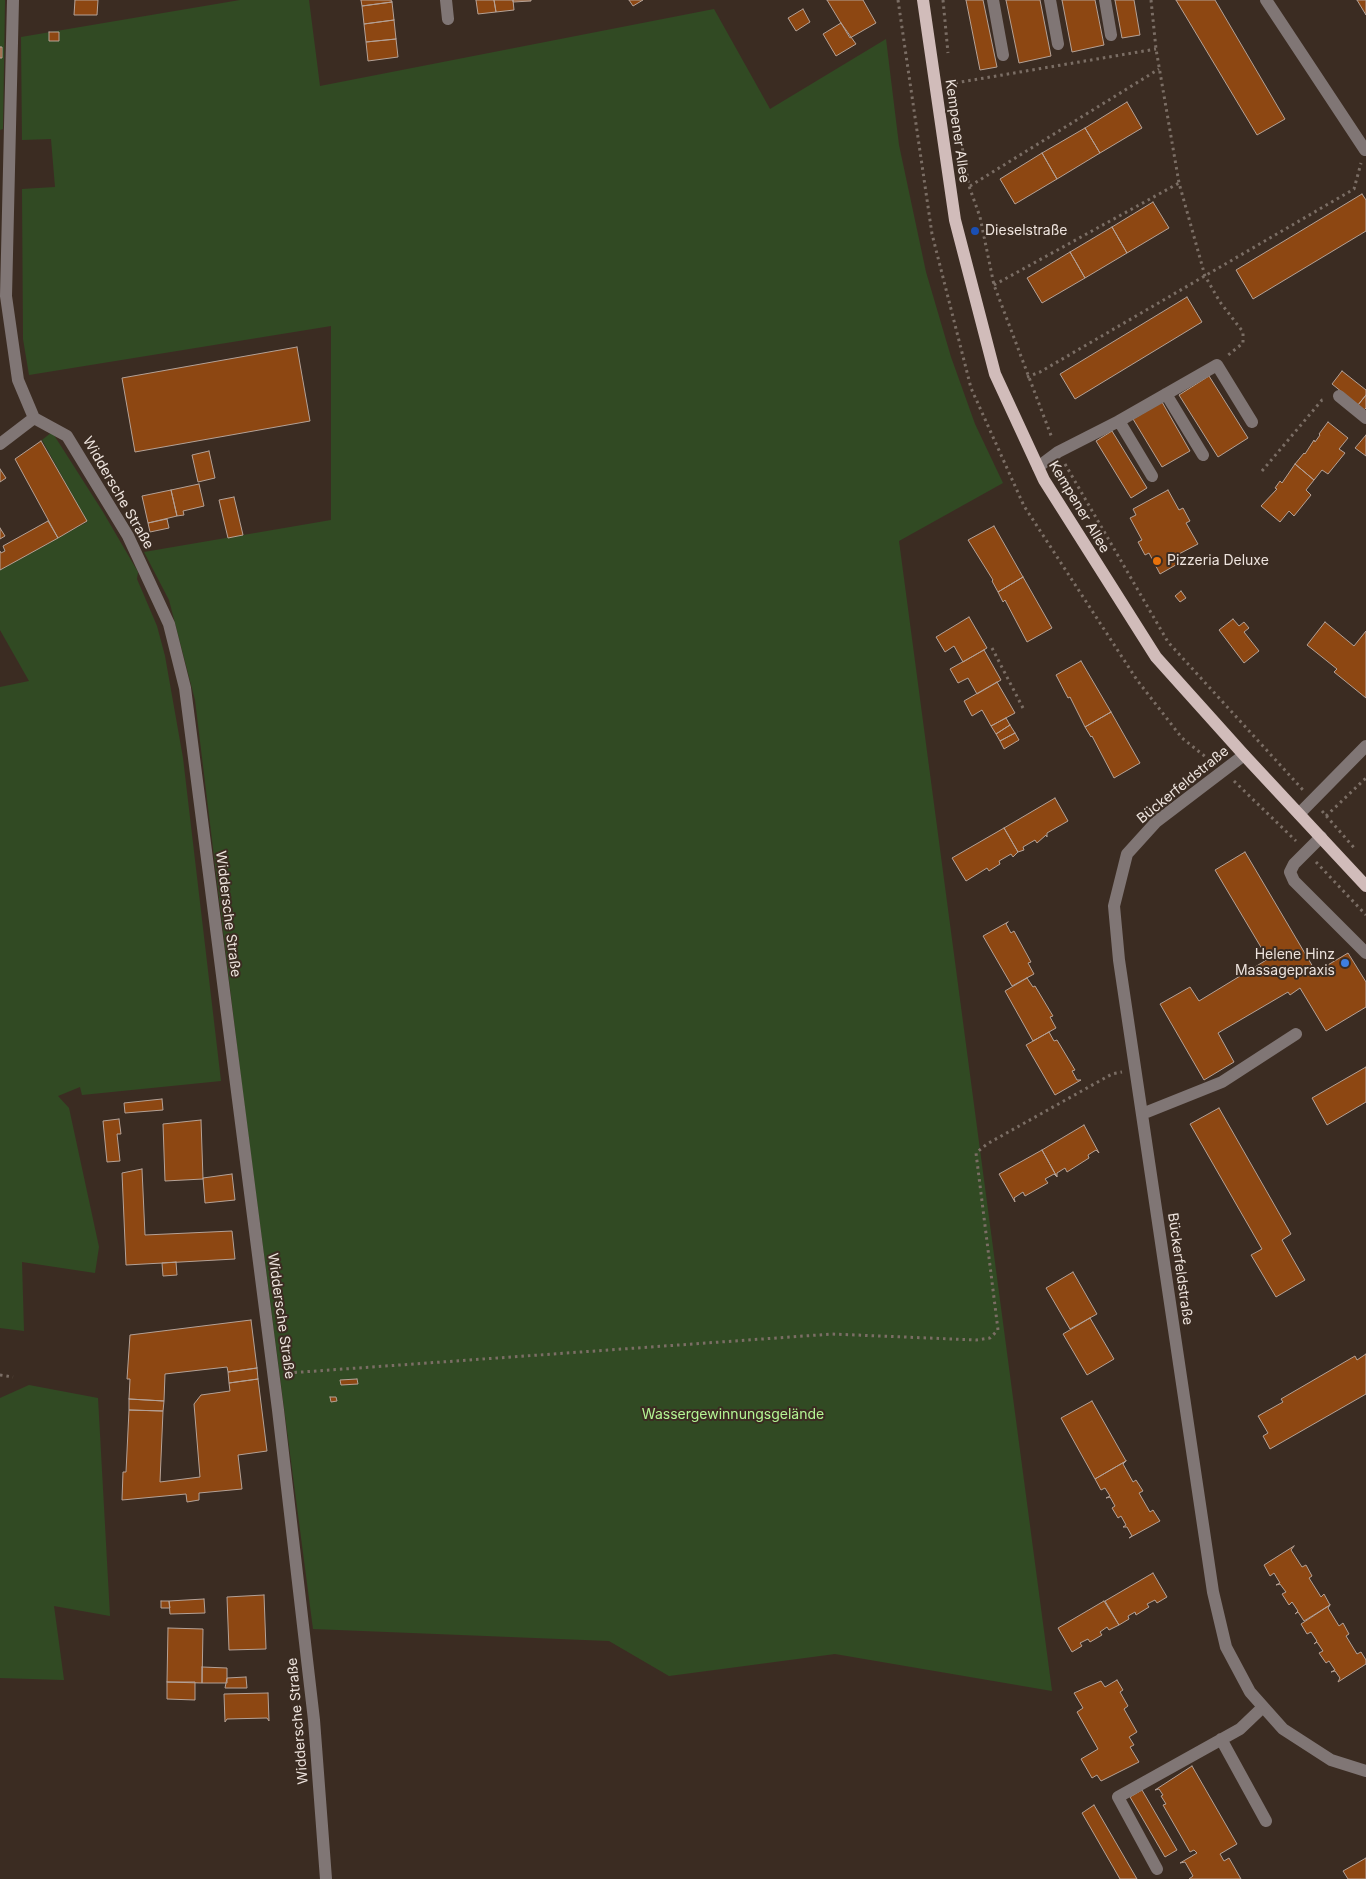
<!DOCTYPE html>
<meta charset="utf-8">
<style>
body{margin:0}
canvas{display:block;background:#3b2c22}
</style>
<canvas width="1366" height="1879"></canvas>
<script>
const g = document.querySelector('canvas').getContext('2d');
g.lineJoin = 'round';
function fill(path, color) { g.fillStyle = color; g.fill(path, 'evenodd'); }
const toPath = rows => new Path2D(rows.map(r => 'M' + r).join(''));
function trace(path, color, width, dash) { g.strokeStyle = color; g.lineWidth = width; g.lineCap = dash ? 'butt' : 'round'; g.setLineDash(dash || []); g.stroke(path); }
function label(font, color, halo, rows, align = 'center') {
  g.font = font + ' Inter,sans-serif'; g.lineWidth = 4; g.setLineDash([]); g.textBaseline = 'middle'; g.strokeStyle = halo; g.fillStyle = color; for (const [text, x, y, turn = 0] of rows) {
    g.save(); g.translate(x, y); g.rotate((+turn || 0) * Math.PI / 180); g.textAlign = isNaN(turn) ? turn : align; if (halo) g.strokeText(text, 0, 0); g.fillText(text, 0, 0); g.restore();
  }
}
const green = toPath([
 [0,0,5,0,3,129,0,130],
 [240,0,309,0,320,86,714,9,770,109,886,39,899,145,926,272,951,357,975,424,1003,483,899,541,1052,1691,835,1654,669,1676,609,1641,313,1629,242,1087,195,700,169,600,144,552,331,520,331,326,29,375,23,339,22,189,55,187,51,139,22,140,21,37],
 [52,432,103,512,138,572,137,579,157,626,165,656,183,758,221,1081,82,1095,80,1087,58,1096,69,1108,99,1247,95,1273,22,1262,24,1331,0,1328,0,687,29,681,0,630,0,570,87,522,42,440],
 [29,1385,98,1398,110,1616,54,1606,64,1680,0,1678,0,1398]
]);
const building = toPath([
 [75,0,98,0,97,15,74,15,75,0],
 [361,0,391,0,392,2,362,6,361,0],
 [476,0,494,0,496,12,478,14,476,0],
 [494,0,513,0,514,10,496,12,494,0],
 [513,0,531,0,531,1,513,2,513,0],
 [629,0,643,0,633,6,629,0],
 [827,0,863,0,876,23,850,38,827,0],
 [966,0,983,0,997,67,980,70,966,0],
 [1006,0,1040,0,1051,56,1019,63,1006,0],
 [1062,0,1095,0,1104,45,1072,52,1062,0],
 [1115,0,1134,0,1140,35,1122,38,1115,0],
 [1176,0,1215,0,1285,119,1257,135,1176,0],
 [1357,0,1366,0,1366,15,1357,0],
 [392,2,394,20,364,24,362,6,392,2],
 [803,9,810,22,796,31,788,18,803,9],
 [394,20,396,39,366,42,364,24,394,20],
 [841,23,856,44,836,56,823,34,841,23],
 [49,32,59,32,59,41,49,41,49,32],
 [396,39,398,57,368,61,366,42,396,39],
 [0,47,2,47,2,58,0,58,0,47],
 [1127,102,1142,128,1100,153,1085,128,1127,102],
 [1085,128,1100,153,1057,179,1042,153,1085,128],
 [1042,153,1057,179,1015,204,1000,179,1042,153],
 [1362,194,1366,200,1366,231,1253,299,1236,270,1362,194],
 [1153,202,1169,228,1127,253,1112,227,1153,202],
 [1112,227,1127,253,1085,278,1070,252,1112,227],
 [1070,252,1085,278,1042,303,1027,278,1070,252],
 [1187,297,1202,322,1075,399,1060,374,1187,297],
 [297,347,310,421,135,452,122,378,297,347],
 [1342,371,1366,390,1366,395,1358,405,1332,384,1342,371],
 [1209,376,1248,438,1218,457,1179,395,1209,376],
 [1366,395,1366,408,1364,410,1358,405,1366,395],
 [1162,402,1190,451,1162,467,1133,419,1162,402],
 [1328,422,1348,438,1339,449,1345,453,1328,474,1322,470,1314,480,1295,464,1304,453,1305,454,1314,440,1315,442,1320,435,1319,434,1328,422],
 [1112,431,1147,488,1131,498,1096,441,1112,431],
 [1366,435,1366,456,1355,448,1366,435],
 [41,441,87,521,58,538,15,459,41,441],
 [209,451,215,478,198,482,192,455,209,451],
 [1295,464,1314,480,1306,490,1311,495,1294,516,1289,511,1280,522,1261,506,1277,489,1275,488,1280,481,1282,483,1295,464],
 [0,469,6,478,0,482,0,469],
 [199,484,204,506,183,511,184,515,177,516,171,490,199,484],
 [171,490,177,516,148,523,142,496,171,490],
 [1168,490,1179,510,1183,508,1190,521,1186,523,1198,544,1177,555,1181,562,1160,574,1149,553,1145,555,1138,542,1142,540,1130,518,1136,515,1133,509,1168,490],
 [234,497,243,535,228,538,219,500,234,497],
 [167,519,169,528,150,532,148,523,167,519],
 [48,521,58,538,0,570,0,551,1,553,5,551,3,546,48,521],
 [994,526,1023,577,998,592,992,581,993,580,968,540,994,526],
 [0,528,5,536,0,539,0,528],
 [1023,577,1052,628,1027,642,1005,600,1003,602,998,592,1023,577],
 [1181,591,1186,598,1180,602,1175,596,1181,591],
 [969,617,987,648,963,662,954,646,945,652,936,637,969,617],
 [1233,619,1239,626,1244,622,1249,628,1244,632,1259,651,1244,663,1219,630,1233,619],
 [1325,622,1354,646,1366,631,1366,698,1334,672,1337,669,1307,645,1325,622],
 [984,650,1001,680,977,694,968,678,958,683,950,669,984,650],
 [1081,661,1111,712,1085,727,1070,697,1068,698,1056,675,1081,661],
 [997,682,1015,713,991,726,982,710,972,716,964,701,997,682],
 [1111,712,1140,763,1114,778,1092,736,1091,737,1085,727,1111,712],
 [1006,718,1010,725,996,734,991,726,1006,718],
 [1010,725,1015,733,1000,741,996,734,1010,725],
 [1015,733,1019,740,1004,749,1000,741,1015,733],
 [1055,798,1068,821,1047,833,1047,837,1046,835,1037,843,1035,840,1023,847,1024,850,1018,852,1004,828,1055,798],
 [1004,828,1018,852,1013,857,1011,854,999,861,1000,864,989,871,987,868,966,881,952,858,1004,828],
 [1245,852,1316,972,1348,953,1366,982,1366,1007,1326,1031,1300,988,1290,995,1288,992,1218,1033,1234,1062,1204,1080,1160,1004,1190,987,1199,1001,1268,959,1215,870,1245,852],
 [1008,922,1006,924,1011,933,1014,931,1031,962,1028,963,1034,974,1012,986,983,936,1008,922],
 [1027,978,1033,987,1035,986,1053,1016,1050,1017,1056,1028,1033,1041,1005,991,1027,978],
 [1049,1032,1054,1041,1057,1040,1075,1070,1072,1071,1077,1080,1081,1080,1055,1095,1026,1045,1049,1032],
 [1366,1067,1366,1102,1327,1125,1312,1098,1366,1067],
 [162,1099,163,1110,125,1113,124,1103,162,1099],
 [1219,1108,1291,1234,1282,1240,1305,1280,1276,1297,1251,1255,1262,1249,1190,1124,1219,1108],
 [119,1119,121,1134,117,1134,120,1161,107,1162,103,1121,119,1119],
 [201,1120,203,1179,165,1181,163,1124,201,1120],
 [1084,1125,1099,1153,1096,1150,1088,1155,1089,1158,1067,1172,1065,1168,1057,1173,1057,1177,1042,1150,1084,1125],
 [1042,1150,1057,1177,1054,1174,1045,1179,1048,1183,1025,1196,1023,1192,1014,1198,1015,1202,999,1174,1042,1150],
 [142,1169,145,1235,232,1231,235,1259,126,1265,122,1173,142,1169],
 [232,1174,235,1200,205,1203,203,1178,232,1174],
 [176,1262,177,1275,163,1276,162,1263,176,1262],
 [1073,1272,1097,1314,1070,1329,1046,1288,1073,1272],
 [1090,1318,1114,1359,1087,1375,1063,1334,1090,1318],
 [251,1320,257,1368,228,1372,227,1367,165,1374,164,1401,129,1399,130,1379,127,1379,130,1335,251,1320],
 [1366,1354,1366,1394,1270,1449,1263,1436,1268,1433,1258,1416,1283,1402,1281,1399,1355,1356,1357,1360,1366,1354],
 [257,1368,258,1379,229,1383,228,1372,257,1368],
 [258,1379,267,1451,238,1455,242,1489,199,1493,199,1500,187,1502,186,1494,122,1500,123,1472,126,1472,129,1410,163,1411,160,1482,200,1477,194,1404,201,1395,230,1391,229,1383,258,1379],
 [357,1379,358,1384,341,1385,340,1380,357,1379],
 [330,1397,336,1397,337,1401,331,1402,330,1397],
 [129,1399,164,1401,163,1411,129,1410,129,1399],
 [1092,1401,1126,1461,1095,1479,1061,1418,1092,1401],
 [1126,1461,1123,1464,1133,1482,1136,1480,1143,1491,1139,1493,1150,1512,1153,1510,1160,1521,1129,1538,1132,1536,1127,1527,1123,1527,1126,1525,1121,1516,1118,1518,1112,1508,1115,1506,1110,1497,1106,1498,1110,1496,1105,1488,1101,1490,1095,1479,1126,1461],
 [1294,1546,1291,1550,1302,1567,1306,1565,1312,1576,1309,1578,1321,1597,1324,1594,1330,1605,1304,1621,1298,1612,1295,1614,1298,1611,1292,1602,1289,1605,1282,1594,1286,1592,1280,1584,1276,1585,1280,1583,1274,1573,1270,1576,1264,1565,1294,1546],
 [1153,1573,1167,1597,1157,1603,1155,1600,1147,1604,1149,1607,1136,1615,1135,1612,1128,1616,1129,1619,1119,1625,1105,1601,1153,1573],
 [264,1595,266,1649,229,1650,227,1597,264,1595],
 [204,1599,205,1613,170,1614,169,1601,204,1599],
 [161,1601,169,1601,170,1608,161,1608,161,1601],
 [1104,1601,1119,1625,1109,1630,1107,1627,1100,1632,1102,1635,1090,1642,1088,1639,1080,1643,1082,1646,1072,1652,1058,1628,1104,1601],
 [1330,1605,1328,1608,1339,1626,1343,1623,1349,1634,1346,1636,1357,1654,1361,1652,1366,1660,1366,1664,1338,1682,1340,1678,1335,1671,1331,1672,1335,1670,1329,1661,1326,1663,1319,1653,1323,1651,1317,1642,1314,1644,1317,1641,1311,1632,1307,1634,1301,1624,1330,1605],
 [168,1628,203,1629,202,1683,167,1682,168,1628],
 [202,1667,227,1668,227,1683,202,1683,202,1667],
 [246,1677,247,1688,225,1688,227,1678,246,1677],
 [1117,1680,1123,1690,1120,1692,1128,1706,1124,1709,1137,1732,1129,1737,1134,1745,1130,1747,1139,1762,1101,1781,1097,1775,1092,1778,1081,1759,1098,1749,1077,1712,1083,1708,1074,1693,1101,1681,1105,1687,1117,1680],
 [167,1682,195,1682,195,1700,167,1699,167,1682],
 [268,1693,269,1721,267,1718,227,1719,225,1722,224,1694,268,1693],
 [1192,1766,1237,1844,1220,1854,1224,1861,1229,1858,1241,1879,1189,1879,1193,1876,1185,1862,1180,1863,1197,1853,1194,1850,1190,1852,1163,1805,1166,1804,1161,1796,1163,1795,1159,1789,1155,1790,1192,1766],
 [1142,1790,1177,1850,1165,1857,1130,1797,1142,1790],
 [1094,1805,1137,1879,1120,1879,1082,1813,1094,1805],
 [1366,1858,1366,1879,1348,1879,1343,1871,1366,1858]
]);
const path = toPath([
 [898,0,932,234,971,388,1024,506,1137,680,1182,738,1212,762],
 [943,0,948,53],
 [1151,0,1156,49,1179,183,1205,276,1220,302,1243,332,1243,343,1227,356],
 [949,84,1156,49],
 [959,129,969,186,980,217,994,285,1052,438],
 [970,186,1159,69],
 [994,285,1179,183],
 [1027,377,1040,372,1354,189,1361,163],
 [1065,464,1168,642,1303,790],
 [1262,471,1322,400,1326,399],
 [992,648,1024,710],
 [1234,781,1296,841],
 [1322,811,1356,850],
 [1326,816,1366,778],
 [1316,862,1366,915],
 [288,1373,832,1334,976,1340,990,1338,998,1330,976,1153,987,1144,1112,1074,1122,1072],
 [0,1375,13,1377]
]);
const minor = toPath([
 [13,0,6,296,18,380,34,418,67,436,128,536,169,624,185,688,278,1410,314,1720,326,1879],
 [446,0,448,19],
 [993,0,1003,55],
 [1050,0,1058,44],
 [1105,0,1111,35],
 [1266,0,1365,150],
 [1166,394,1203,455],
 [1339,396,1366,418],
 [1119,421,1152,476],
 [0,444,34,418],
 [1038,467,1058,452,1119,421,1217,365,1252,422],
 [1244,755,1156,822,1127,854,1114,906,1119,960,1213,1592,1226,1647,1250,1692,1283,1729,1331,1760,1366,1771],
 [1299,814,1366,746],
 [1321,837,1294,864,1290,872,1294,881,1366,953],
 [1142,1114,1222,1082,1296,1034],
 [1221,1739,1266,1821],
 [1157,1869,1118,1797,1240,1729,1263,1707]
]);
const major = toPath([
 [923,0,955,220,995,374,1044,480,1156,657,1244,755,1366,886]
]);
const markers = [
 [975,231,5,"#1a4fb4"],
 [1157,561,5,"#e8710a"],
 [1345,963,5,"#3f7fe0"]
];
const streetNames = [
 ["Kempener Allee",957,131,82],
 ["Widdersche Straße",118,493,60],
 ["Kempener Allee",1079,507,59],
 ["Bückerfeldstraße",1183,785,-39],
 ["Widdersche Straße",228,914,83],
 ["Bückerfeldstraße",1180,1269,82],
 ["Widdersche Straße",281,1316,82],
 ["Widdersche Straße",298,1721,-95]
];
const poiNames = [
 ["Dieselstraße",985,231],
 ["Pizzeria Deluxe",1167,561],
 ["Helene Hinz",1335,955,"right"],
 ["Massagepraxis",1335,971,"right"]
];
const parkNames = [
 ["Wassergewinnungsgelände",733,1415]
];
fill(green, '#314a23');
fill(building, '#8d4712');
trace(building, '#b4a196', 1);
trace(path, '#7b6e65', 3, [2.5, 4]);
trace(minor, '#807675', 12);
trace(major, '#d1bcba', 12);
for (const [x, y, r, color] of markers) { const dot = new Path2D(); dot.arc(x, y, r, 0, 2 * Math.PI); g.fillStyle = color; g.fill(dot); trace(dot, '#3b2c22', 2); }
label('14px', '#ede3dd', '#3b2c22', streetNames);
label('14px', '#ede3dd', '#3b2c22', poiNames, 'left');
label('14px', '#b5f594', '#3b2c22', parkNames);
</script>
